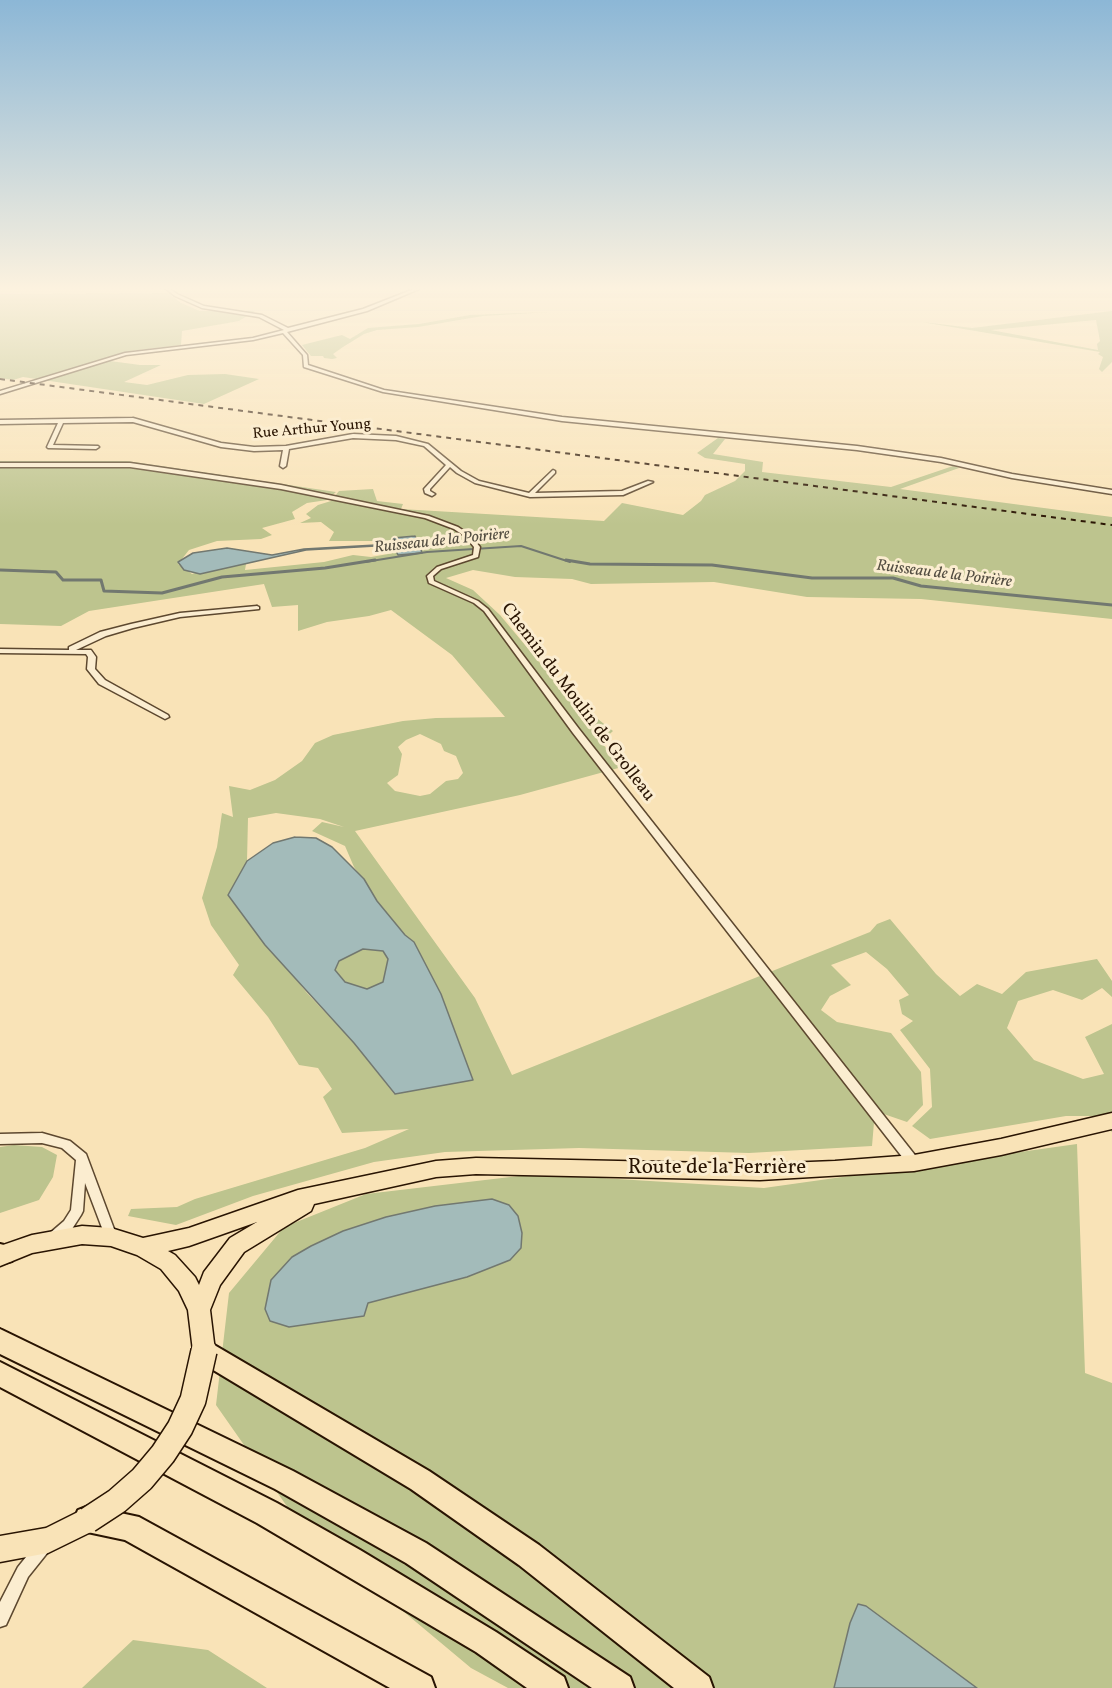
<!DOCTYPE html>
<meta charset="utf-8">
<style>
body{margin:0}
canvas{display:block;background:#f9e3b7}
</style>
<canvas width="1112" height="1688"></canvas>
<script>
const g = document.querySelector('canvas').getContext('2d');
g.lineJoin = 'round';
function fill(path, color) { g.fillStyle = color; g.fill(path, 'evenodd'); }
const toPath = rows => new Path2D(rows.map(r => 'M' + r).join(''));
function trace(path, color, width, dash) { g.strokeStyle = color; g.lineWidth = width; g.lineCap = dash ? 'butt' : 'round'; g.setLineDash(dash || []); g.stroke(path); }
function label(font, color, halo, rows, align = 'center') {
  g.font = font + ' Vollkorn,serif'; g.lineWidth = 6; g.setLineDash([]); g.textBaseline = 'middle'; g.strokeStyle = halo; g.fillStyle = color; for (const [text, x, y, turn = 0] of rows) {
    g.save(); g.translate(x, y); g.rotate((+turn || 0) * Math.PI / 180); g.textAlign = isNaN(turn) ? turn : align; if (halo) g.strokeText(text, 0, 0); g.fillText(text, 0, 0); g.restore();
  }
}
const green = toPath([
 [168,293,181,303,200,311,255,311,239,321,182,331,181,345,130,351,110,361,140,365,161,365,124,382,147,385,188,375,225,374,259,379,204,404,23,377,13,380,0,378,0,294],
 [1112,311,1112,362,1102,372,1099,369,1103,357,1098,354,1100,352,922,322,972,328],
 [1096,320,1100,341,1097,344,1098,350,991,330],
 [549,312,483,316,418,327,377,330,364,334,343,347,333,354,337,358,332,359,324,358,323,356,311,356,302,345,342,335,350,339,368,328,419,324,470,315],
 [718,438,725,439,713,454,763,462,762,472,891,487,953,466,959,468,900,489,1112,517,1112,619,921,599,807,597,714,582,591,584,572,579,515,577,473,570,446,578,473,590,500,615,565,693,613,731,601,742,622,767,520,795,355,831,475,998,512,1075,870,932,877,924,890,919,936,974,960,996,977,984,1002,994,1026,972,1097,959,1112,981,1112,997,1102,988,1082,1000,1053,990,1018,1001,1007,1028,1034,1060,1083,1079,1104,1074,1085,1037,1112,1024,1112,1132,1095,1116,1066,1116,930,1139,912,1126,932,1107,930,1069,900,1030,913,1021,902,1014,899,1000,909,995,887,969,866,952,831,965,851,985,830,996,821,1010,837,1022,891,1033,921,1072,923,1105,907,1122,875,1111,872,1146,749,1153,579,1148,445,1152,374,1162,253,1196,176,1225,128,1216,131,1209,177,1207,195,1199,365,1148,409,1129,342,1133,323,1097,332,1089,318,1068,299,1065,268,1017,233,975,239,965,211,925,202,898,217,847,222,813,233,817,229,786,250,790,275,780,302,761,315,743,333,735,403,721,436,718,505,717,452,655,391,610,369,616,327,622,298,631,298,605,272,607,264,584,89,611,61,626,0,624,0,461,127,461,336,492,327,500,307,503,292,512,295,519,262,528,272,535,261,539,217,541,189,550,178,564,192,574,242,560,246,564,245,570,324,562,353,555,371,557,394,553,412,545,411,541,329,541,334,532,321,522,300,523,311,518,306,514,318,505,331,501,339,491,373,489,377,501,403,504,401,509,604,521,622,503,683,515,701,501,705,495,735,481,745,471,745,464,705,458,697,453],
 [420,734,441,744,444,751,456,756,463,773,458,779,446,781,430,794,420,796,395,791,387,783,398,775,402,754,398,747,406,740],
 [276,813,320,819,344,827,322,822,312,831,345,846,354,867,377,901,405,935,414,942,441,994,473,1080,394,1094,354,1043,307,993,228,895,247,861,248,818],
 [363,949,383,951,388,959,383,982,367,989,345,982,335,970,339,961],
 [1077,1144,1085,1373,1112,1383,1112,1688,508,1688,471,1668,300,1525,216,1405,229,1293,284,1227,366,1194,536,1174,764,1188],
 [14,1145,42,1147,57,1155,53,1177,39,1200,0,1213,0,1147],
 [133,1640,208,1650,267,1688,82,1688]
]);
const water = toPath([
 [415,536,418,542,460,539,419,544,422,553,398,555,393,545,306,550,200,574,184,570,178,562,193,553,227,548,272,555,304,549,394,544,393,538,415,536],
 [295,837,316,838,332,847,364,879,377,901,405,935,414,942,441,994,473,1080,395,1094,354,1043,265,945,228,895,247,861,273,843,295,837],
 [363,949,383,951,388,959,383,982,367,989,345,982,335,970,339,961,363,949],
 [492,1199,509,1205,518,1216,522,1233,521,1248,510,1260,467,1277,368,1303,364,1316,289,1327,270,1321,265,1309,271,1280,292,1257,311,1246,343,1231,386,1217,435,1206,492,1199],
 [858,1604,866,1606,977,1688,834,1688,850,1623,858,1604]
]);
const streamFar1 = toPath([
 [365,562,427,552,521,546,570,562]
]);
const stream = toPath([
 [566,560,590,564,712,565,812,578,893,578,921,586,1112,605],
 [0,570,56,572,63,580,101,580,104,591,162,593,222,577,325,568,375,560]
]);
const street = toPath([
 [166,289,170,289,177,294,204,306,262,315,288,328,363,309,414,289,419,289,367,311,287,332,307,355,308,365,384,390,562,417,857,446,941,458,1012,474,1112,490,1112,494,1012,478,941,462,857,450,562,421,383,392,304,367,303,355,283,333,253,340,126,355,0,394,0,391,125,353,253,338,284,330,259,317,202,308,175,296,166,289],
 [133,418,221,443,254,447,286,446,353,434,396,436,428,444,461,471,479,481,529,493,553,470,555,471,555,473,535,493,622,491,648,481,653,482,623,495,530,497,475,483,457,473,450,467,430,489,430,491,435,494,432,496,425,493,424,489,446,465,424,446,396,440,353,438,289,449,286,466,283,468,280,466,283,450,254,451,221,447,133,422,63,423,53,445,98,446,99,447,96,449,48,448,47,447,58,423,0,424,0,420,133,418],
 [0,463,130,463,281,485,429,516,458,527,470,535,480,547,478,557,441,569,433,576,434,581,478,601,488,609,579,729,918,1159,920,1163,918,1167,914,1168,910,1167,573,733,484,611,474,603,429,583,427,576,437,567,473,555,474,547,466,537,454,529,425,518,281,489,130,467,0,467,0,463],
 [257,606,259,607,259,609,180,617,133,628,106,636,76,650,91,650,96,657,95,669,105,680,168,715,169,717,165,719,99,684,87,669,88,657,86,654,0,653,0,649,69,650,69,647,100,632,131,624,180,613,257,606],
 [42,1133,70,1141,86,1154,117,1237,115,1241,111,1243,107,1241,85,1183,83,1211,81,1215,72,1229,58,1241,54,1243,50,1241,48,1237,50,1233,64,1221,71,1210,76,1160,62,1148,42,1143,0,1144,0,1134,42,1133],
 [43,1539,48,1542,51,1547,48,1552,28,1577,6,1625,0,1627,0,1602,18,1567,38,1542,43,1539]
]);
const primary = toPath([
 [1112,1113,1112,1129,1001,1155,914,1171,760,1180,476,1174,436,1177,314,1204,311,1211,244,1252,220,1285,210,1310,215,1351,212,1359,204,1362,196,1359,193,1351,188,1310,179,1291,161,1269,137,1255,111,1246,82,1244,32,1253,0,1266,0,1246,32,1235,82,1226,111,1228,143,1238,189,1228,298,1190,436,1161,476,1158,760,1164,835,1161,914,1155,1001,1139,1112,1113],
 [257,1222,230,1238,204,1272,199,1285,195,1277,175,1255,168,1251,189,1246,257,1222],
 [88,1507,97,1511,101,1520,97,1529,48,1553,0,1562,0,1536,46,1528,88,1507]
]);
const highway = toPath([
 [0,1244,12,1247,16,1254,12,1261,0,1264,0,1244],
 [0,1329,293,1471,426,1543,630,1677,634,1688,592,1688,406,1563,275,1489,0,1354,0,1329],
 [204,1339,429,1471,539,1545,709,1677,713,1688,674,1688,519,1565,411,1489,195,1359,192,1351,195,1343,204,1339],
 [0,1362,277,1503,360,1550,496,1632,564,1677,568,1688,527,1688,476,1652,257,1523,0,1387,0,1362],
 [88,1506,139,1517,431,1677,435,1688,390,1688,125,1540,78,1530,74,1520,78,1510,88,1506]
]);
const rail = toPath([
 [0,379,1112,525]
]);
const primaryBridge = toPath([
 [88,1520,117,1501,142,1479,163,1454,180,1428,193,1400,204,1351]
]);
const farStreetnames = [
 ["Rue Arthur Young",312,430,-5]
];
const farWaternames = [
 ["Ruisseau de la Poirière",442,542,-6],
 ["Ruisseau de la Poirière",944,575,7]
];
const streetNames = [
 ["Chemin du Moulin de Grolleau",577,703,53]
];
const nearStreetnames = [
 ["Route de la Ferrière",717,1169]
];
fill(green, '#bdc48e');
fill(water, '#a3bbba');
trace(water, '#727870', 1.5);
trace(streamFar1, '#727870', 2);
trace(stream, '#727870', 3);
trace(street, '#5d482f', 3);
trace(primary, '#291402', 3);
trace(highway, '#291402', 4);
fill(street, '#fbedd0');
fill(primary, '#f9e3b7');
fill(highway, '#f9e3b7');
trace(rail, '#291402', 2, [5, 5]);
trace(primaryBridge, '#291402', 28, []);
trace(primaryBridge, '#f9e3b7', 25);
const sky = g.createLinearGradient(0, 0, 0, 525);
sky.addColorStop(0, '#8cb7d6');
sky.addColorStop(0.55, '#fcf2df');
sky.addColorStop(1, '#fcf2df00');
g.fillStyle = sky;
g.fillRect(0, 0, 1112, 525);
label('15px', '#291402', '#fbedd0', farStreetnames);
label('italic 16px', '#544e42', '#fbedd0', farWaternames);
label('18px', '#291402', '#fbedd0', streetNames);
label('21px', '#291402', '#fbedd0', nearStreetnames);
</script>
